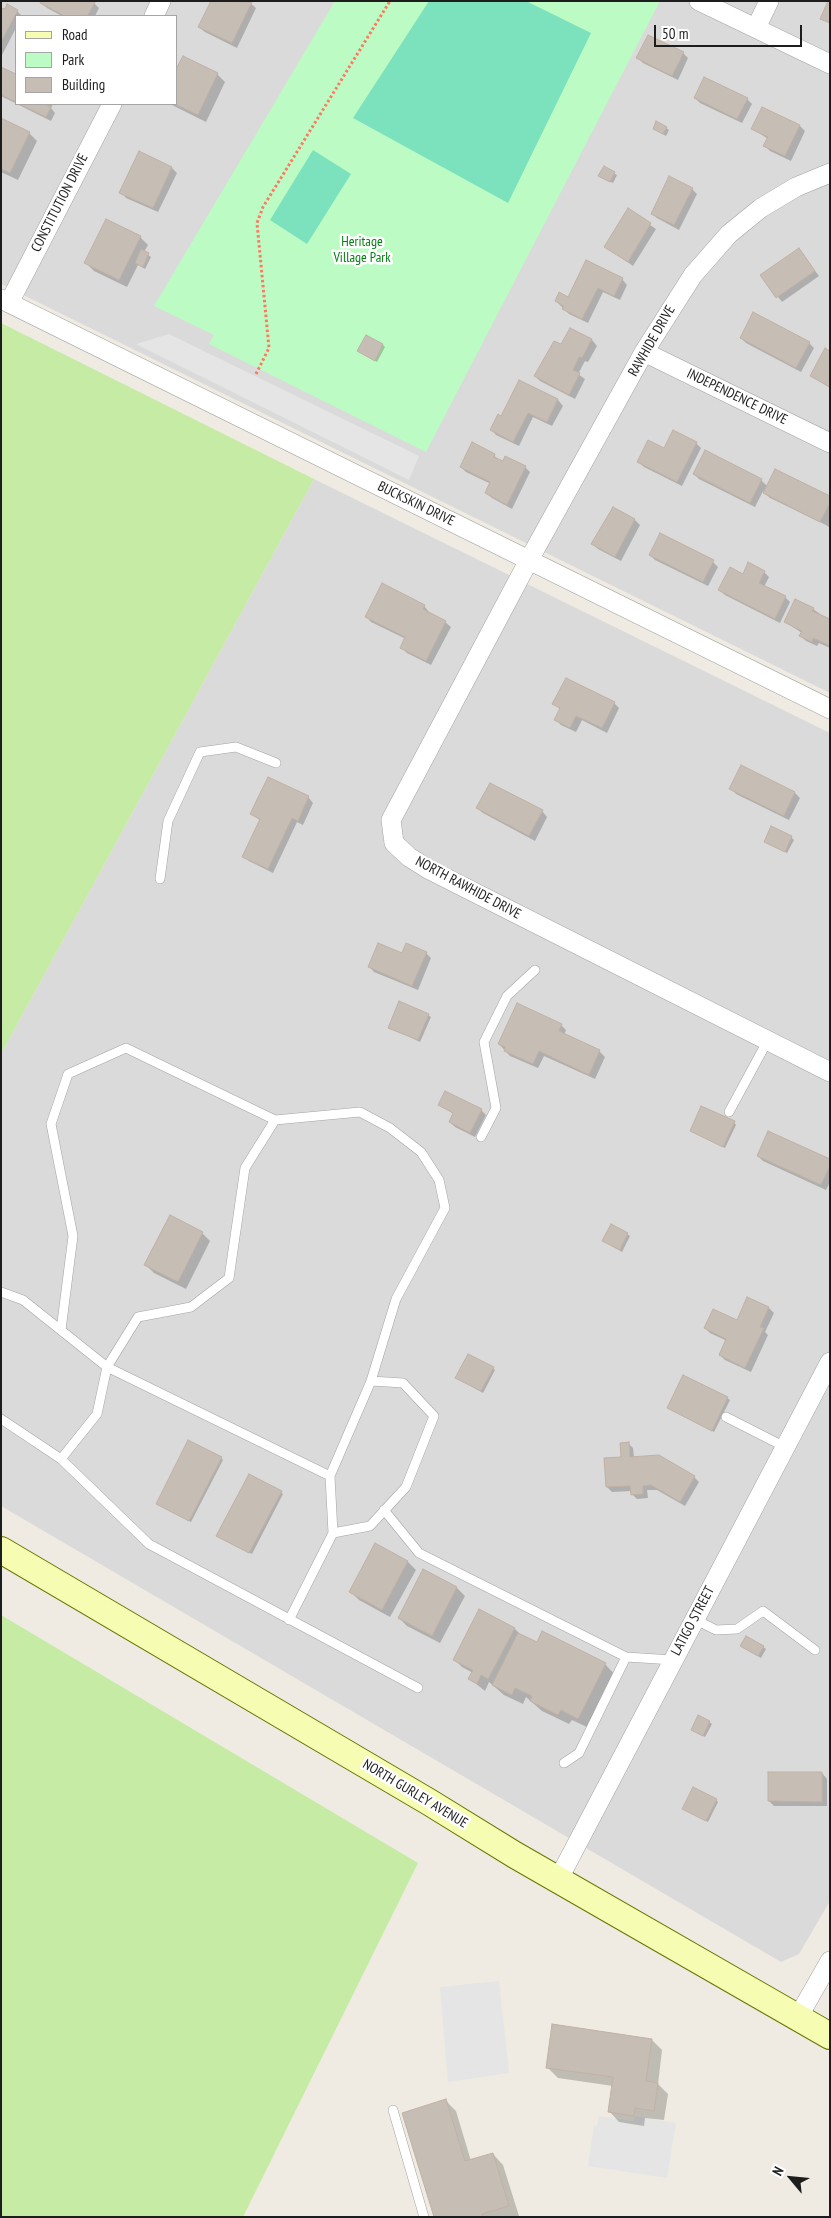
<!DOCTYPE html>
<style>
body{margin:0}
#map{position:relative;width:831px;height:2218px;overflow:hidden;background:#efebe2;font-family:"PT Sans Narrow",sans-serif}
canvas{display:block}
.frame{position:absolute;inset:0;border:2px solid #1d1d1d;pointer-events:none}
.legend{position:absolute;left:15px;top:15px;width:162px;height:90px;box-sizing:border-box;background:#fff;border:1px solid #a5a5a5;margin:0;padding:6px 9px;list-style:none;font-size:15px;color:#1d1d1d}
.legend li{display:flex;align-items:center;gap:10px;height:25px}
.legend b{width:25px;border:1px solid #a5a5a5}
.north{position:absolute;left:766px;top:2153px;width:50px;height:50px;-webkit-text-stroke:4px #fff;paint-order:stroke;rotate:298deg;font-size:14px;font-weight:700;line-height:20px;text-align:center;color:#1d1d1d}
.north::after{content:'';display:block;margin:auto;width:18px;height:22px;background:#1d1d1d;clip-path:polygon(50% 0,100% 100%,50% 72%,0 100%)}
.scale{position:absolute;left:654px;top:25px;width:148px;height:22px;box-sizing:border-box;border:2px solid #1d1d1d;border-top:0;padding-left:6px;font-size:15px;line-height:18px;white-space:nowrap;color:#1d1d1d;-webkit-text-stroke:4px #fff;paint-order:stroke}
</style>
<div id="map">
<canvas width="831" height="2218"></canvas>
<div class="frame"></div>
<ul class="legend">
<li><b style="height:6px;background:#f6fcb2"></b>Road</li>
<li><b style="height:14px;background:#bcfbc3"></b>Park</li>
<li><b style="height:14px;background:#c6bdb5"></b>Building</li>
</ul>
<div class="north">N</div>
<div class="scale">50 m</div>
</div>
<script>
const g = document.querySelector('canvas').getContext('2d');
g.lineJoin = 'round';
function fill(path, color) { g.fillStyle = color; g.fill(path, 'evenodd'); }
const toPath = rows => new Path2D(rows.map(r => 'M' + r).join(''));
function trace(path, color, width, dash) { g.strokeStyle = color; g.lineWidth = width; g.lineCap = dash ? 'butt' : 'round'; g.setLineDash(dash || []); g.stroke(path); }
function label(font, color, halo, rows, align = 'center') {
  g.font = font + ' "PT Sans Narrow",sans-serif'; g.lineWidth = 5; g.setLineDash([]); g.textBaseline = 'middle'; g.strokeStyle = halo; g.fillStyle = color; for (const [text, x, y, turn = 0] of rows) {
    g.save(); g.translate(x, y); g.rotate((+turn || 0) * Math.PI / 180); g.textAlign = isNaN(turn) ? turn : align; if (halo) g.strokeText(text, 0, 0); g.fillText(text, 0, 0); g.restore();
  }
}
const residential = toPath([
 [1,1,830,1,830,693,1,284],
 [16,16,176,16,176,104,16,104],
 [314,479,830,733,830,1901,799,1954,781,1962,1,1506,1,1054]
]);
const grass = toPath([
 [1,323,314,479,1,1054],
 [1,1615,418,1863,243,2217,1,2217]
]);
const park = toPath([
 [335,1,660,1,426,452,209,344,214,335,154,306]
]);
const pitch = toPath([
 [429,1,526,1,591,33,508,203,353,118],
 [313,150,351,174,307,244,270,220]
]);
const parking = toPath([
 [169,334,419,456,409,480,136,344],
 [499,1981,509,2073,448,2082,440,1987],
 [599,2116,633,2121,634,2116,676,2123,667,2178,588,2166,594,2125,597,2126]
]);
const shadow = toPath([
 [212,1,248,1,256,8,237,48,205,32,199,27],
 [41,3,94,3,99,8,95,16,62,16,47,8],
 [1,9,17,11,22,16,16,16,16,28,1,57],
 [683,53,688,58,678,80,643,63,638,58],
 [2,68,16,75,16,104,53,104,51,108,55,113,51,121,1,96],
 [217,74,225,82,206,122,170,104,176,104],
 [695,98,747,99,752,104,742,123,700,103],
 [762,108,800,126,805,131,791,161,770,151,765,146,768,139,753,129],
 [1,119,29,133,37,141,18,180,1,172],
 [666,128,669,130,666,136,654,129],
 [172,168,177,173,158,212,126,198,121,192],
 [604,168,617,175,613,183,602,178],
 [692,189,697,194,679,230,657,218,652,213],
 [628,210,656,229,633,266,606,247],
 [140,237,148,245,144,252,151,257,145,269,138,265,127,287,94,271,86,263],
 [799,250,819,276,782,302,762,276],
 [622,279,627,285,620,300,603,292,588,323,569,314,556,301],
 [570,330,592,340,597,346,588,362,585,361,578,374,585,379,575,399,540,381,535,376,561,346],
 [741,338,809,343,814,348,801,372,746,343],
 [383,345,385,347,377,362,358,351],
 [830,352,830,388,812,376],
 [519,382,558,400,563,406,552,426,533,417,519,446,496,435,491,429,501,418],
 [696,443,701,448,682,486,644,467,639,462,665,450],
 [494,455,499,461,525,467,530,472,512,509,492,498,486,493,491,484,466,472,461,467],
 [694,474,761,480,768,487,830,498,830,528,826,525,770,498,763,491,755,507,699,479],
 [614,509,635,520,640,525,621,561,598,549,593,544],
 [650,555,713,562,718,567,708,586,655,560],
 [764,572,769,577,764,587,785,597,790,602,780,623,725,595,720,590,743,576],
 [424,606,429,612,428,614,445,622,451,627,431,665,407,653,402,648,406,639,371,622,366,616],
 [813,609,830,621,830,648,819,643,817,646,806,641,801,636,802,633,785,622],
 [614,703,619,708,607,733,582,720,576,732,561,725,556,720,561,710,554,704],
 [741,766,795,793,800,798,789,820,736,794,731,788],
 [308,797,313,803,303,825,297,822,273,873,249,861,244,856,261,821,251,814],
 [477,808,542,811,547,817,535,841,483,813],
 [791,837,794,840,787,853,765,842],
 [426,953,431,958,418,990,374,972,369,966,403,955],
 [428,1015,431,1017,420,1042,389,1027],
 [561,1025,566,1030,564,1035,600,1052,605,1057,595,1079,544,1056,538,1068,510,1056,499,1044],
 [440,1105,481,1110,486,1115,475,1137,455,1127,450,1122,454,1114],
 [734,1122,736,1125,725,1148,691,1131],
 [758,1156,830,1161,830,1182,826,1190,763,1161],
 [202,1233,210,1241,186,1289,154,1273,146,1265],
 [627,1234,630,1236,622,1252,604,1241],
 [748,1298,769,1308,774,1313,765,1332,768,1335,751,1372,725,1360,720,1355,727,1341,710,1333,705,1328,737,1321],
 [493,1368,495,1370,483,1393,457,1378],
 [727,1398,730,1400,714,1432,668,1408],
 [628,1443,633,1448,634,1458,694,1477,699,1482,685,1506,657,1490,647,1490,648,1498,637,1499,632,1494,632,1491,612,1492,607,1487],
 [221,1458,223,1460,191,1522,157,1504],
 [281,1492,283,1494,252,1554,220,1538],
 [376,1545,408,1562,416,1570,390,1617,359,1600,351,1592],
 [424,1571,457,1588,465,1596,440,1643,407,1626,399,1618],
 [515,1629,522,1636,538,1644,605,1664,615,1675,589,1728,572,1720,569,1724,542,1711,526,1697,523,1704,504,1695,489,1682,485,1691,470,1679,473,1673,462,1667,454,1659],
 [741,1646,763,1647,766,1649,761,1658],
 [709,1722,712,1724,705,1737,695,1732],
 [822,1773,827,1779,827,1806,774,1806,769,1801],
 [716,1800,718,1802,708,1822,684,1809],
 [553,2025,652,2040,662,2050,658,2084,668,2094,664,2120,645,2118,644,2126,619,2122,609,2111,613,2086,558,2078,547,2067],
 [446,2101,456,2111,471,2161,493,2154,503,2165,519,2216,435,2217]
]);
const building = toPath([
 [41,1,94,1,95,2,88,15,91,16,65,16,40,3,41,1],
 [211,1,252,2,232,43,198,27,211,1],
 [828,1,830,1,830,23,820,19,828,1],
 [7,4,18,10,1,42,1,8,5,9,7,4],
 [648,35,684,52,672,76,636,58,648,35],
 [183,56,218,73,198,115,175,104,176,69,183,56],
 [1,67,16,74,16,102,1,95,1,67],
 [704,77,748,98,737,119,694,98,704,77],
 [19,104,45,104,51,107,46,117,19,104],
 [762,107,800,125,785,156,763,146,768,137,751,129,762,107],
 [1,118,30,132,10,173,1,169,1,118],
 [656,121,667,127,663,134,653,129,656,121],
 [139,151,172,167,153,208,119,193,139,151],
 [604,166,615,172,610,182,598,176,604,166],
 [669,176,693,188,674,225,651,214,669,176],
 [628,208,651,223,628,262,604,247,628,208],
 [106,219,141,236,119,280,84,263,106,219],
 [799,248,815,271,776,298,760,275,799,248],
 [141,249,149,253,143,267,135,263,141,249],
 [586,260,623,278,614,296,598,288,582,319,562,309,564,306,555,301,559,292,568,297,586,260],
 [753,312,810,342,796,368,740,338,753,312],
 [570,328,592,339,582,358,579,357,573,370,580,373,569,395,534,376,554,341,561,344,570,328],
 [366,335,383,344,375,361,357,351,366,335],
 [825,348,830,351,830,387,810,376,825,348],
 [519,380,558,399,547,422,528,413,513,442,490,430,498,414,501,416,519,380],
 [673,430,697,442,677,482,637,462,648,440,664,448,673,430],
 [472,442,495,454,494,457,503,461,505,456,526,466,507,505,485,493,490,482,460,467,472,442],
 [705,450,762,479,750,503,693,474,705,450],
 [775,469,830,496,830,503,820,522,763,493,775,469],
 [613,507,635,519,615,557,591,544,613,507],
 [660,533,714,560,703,582,649,555,660,533],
 [748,562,765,571,759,583,786,596,775,619,718,590,730,567,743,574,748,562],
 [382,583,425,605,423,609,446,621,426,661,400,648,405,637,365,617,382,583],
 [795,599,814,608,812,611,830,619,830,646,813,638,812,642,799,636,802,631,784,622,795,599],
 [566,678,615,702,602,728,576,716,570,728,554,720,560,708,552,704,566,678],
 [741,765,795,792,784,816,729,789,741,765],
 [268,777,309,796,298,821,292,818,268,869,242,857,260,819,250,814,268,777],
 [490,783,543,810,529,836,476,808,490,783],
 [771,826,792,836,785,852,764,842,771,826],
 [378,943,402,953,406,943,427,952,412,986,368,967,378,943],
 [399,1001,429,1014,418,1040,388,1028,399,1001],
 [517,1003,562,1024,559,1031,600,1050,589,1075,539,1051,533,1064,504,1051,505,1047,498,1044,517,1003],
 [445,1091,482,1109,470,1133,449,1122,453,1113,438,1105,445,1091],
 [701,1106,735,1121,723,1147,690,1131,701,1106],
 [768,1131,830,1159,830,1166,821,1185,757,1156,768,1131],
 [170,1215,203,1232,178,1282,144,1265,170,1215],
 [611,1224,628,1233,620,1250,602,1241,611,1224],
 [747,1297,769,1307,760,1327,764,1328,745,1368,719,1355,726,1339,704,1328,713,1309,737,1320,747,1297],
 [468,1354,494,1367,481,1391,455,1378,468,1354],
 [683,1375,728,1397,712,1431,667,1408,683,1375],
 [188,1440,222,1457,189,1521,156,1504,188,1440],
 [629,1442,630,1457,659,1455,695,1476,680,1502,651,1485,643,1486,643,1494,631,1495,630,1486,606,1487,604,1458,621,1457,620,1443,629,1442],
 [249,1474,282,1491,249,1553,216,1536,249,1474],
 [375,1543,408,1561,382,1610,349,1592,375,1543],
 [423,1569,457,1587,432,1636,398,1618,423,1569],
 [479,1609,515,1628,488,1679,481,1675,477,1684,468,1679,473,1670,453,1660,479,1609],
 [542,1631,606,1663,578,1719,561,1710,558,1715,530,1701,532,1696,515,1688,512,1695,492,1685,518,1633,537,1642,542,1631],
 [746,1636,764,1646,758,1656,740,1646,746,1636],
 [698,1715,710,1721,703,1736,691,1730,698,1715],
 [768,1772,822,1772,822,1802,768,1801,768,1772],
 [693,1787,717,1799,706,1821,682,1809,693,1787],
 [552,2024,652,2039,646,2081,658,2083,654,2111,635,2108,634,2116,608,2112,613,2077,546,2068,552,2024],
 [446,2099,465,2161,493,2153,509,2206,482,2214,483,2217,434,2217,402,2113,446,2099]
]);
const path = toPath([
 [256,374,269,348,257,223,263,207,390,1]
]);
const lane = toPath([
 [160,879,168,821,200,752,236,747,276,763],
 [729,1112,768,1040],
 [481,1137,496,1108,484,1042,507,996,535,970],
 [1,1292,23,1300,107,1367,330,1476],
 [61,1330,73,1236,51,1124,68,1074,126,1048,275,1120],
 [726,1417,785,1447],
 [1,1419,61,1459,149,1544,418,1688],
 [61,1459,97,1414,107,1367,138,1317,191,1307,229,1278,245,1168,275,1120,360,1112,390,1128,421,1152,439,1180,445,1208,396,1299,371,1381],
 [384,1510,419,1553,626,1657,673,1660],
 [694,1619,716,1630,737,1629,763,1611,815,1650],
 [289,1620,333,1533,330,1476,371,1381,403,1383,434,1416,406,1487,370,1526,333,1533],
 [564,1763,579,1753,626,1657],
 [393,2110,424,2217]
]);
const street = toPath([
 [699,1,830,64],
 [154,16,161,1],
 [756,28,769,1],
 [830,173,796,187,761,208,729,234,693,275,644,352,529,560,391,820,394,843,409,857,428,869,830,1072],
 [1,299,830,709],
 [9,303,112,104],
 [644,352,830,443],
 [558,1880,830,1362],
 [797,2019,830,1961]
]);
const secondary = toPath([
 [1,1550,429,1802,515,1855,830,2036]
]);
const streetNames = [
 ["CONSTITUTION DRIVE",60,203,-63],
 ["RAWHIDE DRIVE",652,341,-60],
 ["INDEPENDENCE DRIVE",737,397,26],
 ["BUCKSKIN DRIVE",416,504,26],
 ["NORTH RAWHIDE DRIVE",468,888,28],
 ["LATIGO STREET",693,1621,-62],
 ["NORTH GURLEY AVENUE",415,1794,31]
];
const parkNames = [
 ["Heritage",362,242],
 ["Village Park",362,258]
];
fill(residential, '#dbdada');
fill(grass, '#c5eba5');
fill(park, '#bcfbc3');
fill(pitch, '#7ce2be');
fill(parking, '#e5e5e5');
fill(shadow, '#0003');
fill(building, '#c6bdb5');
trace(building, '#c1b1a4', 1);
trace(lane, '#a4a4a4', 10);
trace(street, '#a4a4a4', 20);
trace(secondary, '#670', 28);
trace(path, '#ff7862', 3, [2.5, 2.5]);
trace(lane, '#fff', 9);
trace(street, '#fff', 19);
trace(secondary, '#f6fcb2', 26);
label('14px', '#1d1d1d', '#fff', streetNames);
label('14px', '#077f15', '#fff', parkNames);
</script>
